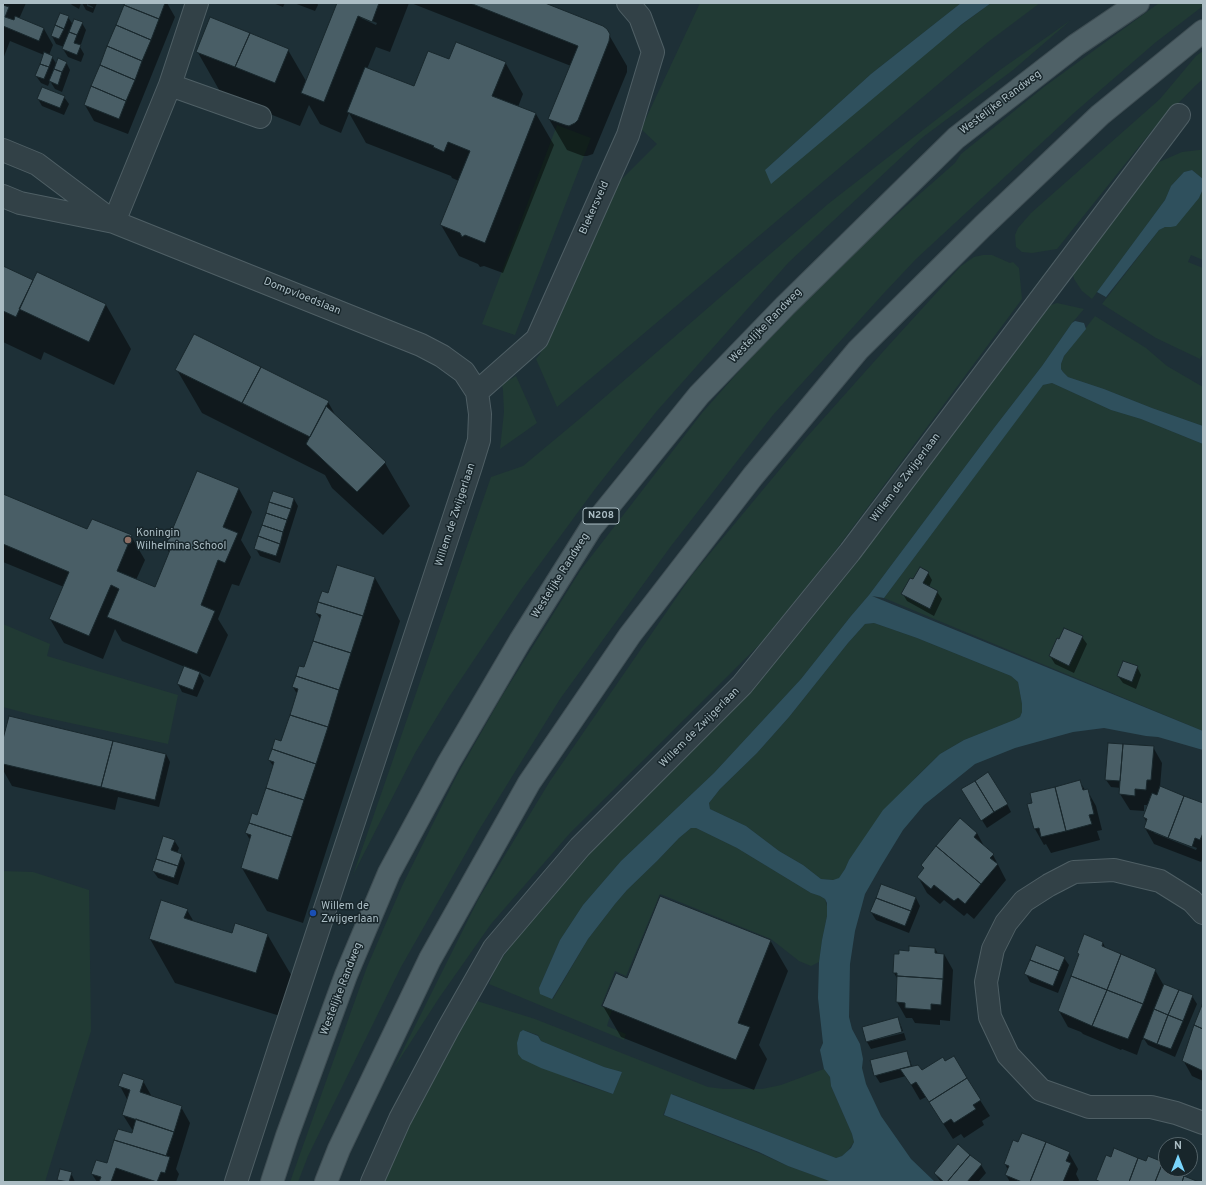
<!DOCTYPE html>
<style>
body{margin:0}
#map{position:relative;width:1206px;height:1185px;overflow:hidden;background:#1e3037;font-family:Overpass,sans-serif}
canvas{display:block}
.frame{position:absolute;inset:0;border:4px solid #abbdc4;pointer-events:none}
.north{position:absolute;left:1158px;top:1137px;width:40px;height:40px;box-sizing:border-box;background:#18262b;border:1px solid #536268;border-radius:50%;rotate:0deg;font-size:11px;font-weight:700;line-height:16px;text-align:center;color:#abbdc4}
.north::after{content:'';display:block;margin:auto;width:14px;height:18px;background:#79d5fc;clip-path:polygon(50% 0,100% 100%,50% 72%,0 100%)}
</style>
<div id="map">
<canvas width="1206" height="1185"></canvas>
<div class="frame"></div>
<div class="north">N</div>
</div>
<script>
const g = document.querySelector('canvas').getContext('2d');
g.lineJoin = 'round';
function fill(path, color) { g.fillStyle = color; g.fill(path, 'evenodd'); }
const toPath = rows => new Path2D(rows.map(r => 'M' + r).join(''));
function trace(path, color, width, dash) { g.strokeStyle = color; g.lineWidth = width; g.lineCap = dash ? 'butt' : 'round'; g.setLineDash(dash || []); g.stroke(path); }
function label(font, color, halo, rows, align = 'center') {
  g.font = font + ' Overpass,sans-serif'; g.lineWidth = 3; g.setLineDash([]); g.textBaseline = 'middle'; g.strokeStyle = halo; g.fillStyle = color; for (const [text, x, y, turn = 0] of rows) {
    g.save(); g.translate(x, y); g.rotate((+turn || 0) * Math.PI / 180); g.textAlign = isNaN(turn) ? turn : align; if (halo) g.strokeText(text, 0, 0); g.fillText(text, 0, 0); g.restore();
  }
}
const green = toPath([
 [700,3,961,3,871,74,765,170,991,3,1040,3,988,42,557,407,536,359,540,354,562,293,609,192,657,144,641,129],
 [1159,3,1203,3,1203,6,1156,42,1075,112,916,259,884,293,773,415,671,546,560,699,479,830,401,967,308,1156,298,1182,290,1182,367,967,402,886,457,775,502,696,580,571,702,413,771,335,847,258,955,163,961,154,1044,87],
 [1071,20,1013,70,923,137,789,262,656,412,595,489,520,591,449,697,415,753,353,875,491,477,523,466,583,416,828,204,1000,70],
 [1203,51,1203,79,1195,86,1154,128,1057,249,1032,253,1022,252,1016,247,1015,235,1018,228,1031,213,1160,99,1196,56],
 [557,125,591,138,515,335,482,324],
 [1199,150,1203,150,1203,179,1192,170,1184,172,1171,186,1165,200,1092,299,1082,291,1074,279,1072,269,1152,165,1182,152],
 [1203,189,1203,260,1191,255,1188,262,1203,268,1203,353,1200,359,1156,338,1102,304,1159,230,1165,227,1171,227,1199,198],
 [983,255,992,255,1010,263,1013,262,1019,268,1022,299,833,554,764,640,570,833,491,924,439,998,394,1068,479,898,550,781,692,575,806,438,889,345,961,266,974,257],
 [1057,303,1084,309,1072,323,1042,366,994,428,869,595,851,616,801,679,714,773,621,861,583,905,560,940,539,988,553,999,588,939,615,904,627,890,657,861,679,838,691,828,696,828,737,848,811,893,820,896,825,899,827,906,827,916,822,940,819,962,811,966,799,961,771,939,660,894,626,976,615,971,601,1006,612,1010,607,1026,626,1034,624,1040,489,984,496,967,533,914,599,841,767,669,796,637,968,414,1013,354,1045,307],
 [1095,316,1146,348,1167,366,1203,387,1203,426,1152,408,1104,389,1068,377,1063,372,1061,369,1061,364,1064,356],
 [516,376,537,423,500,449,504,412,503,391,502,384],
 [1052,383,1111,410,1141,419,1203,444,1203,731,884,598,1039,389,1043,385],
 [874,623,917,638,1011,676,1018,682,1022,704,1022,712,1020,717,1014,720,964,740,940,754,917,776,849,860,845,869,839,879,833,880,821,879,803,865,779,851,746,826,710,809,709,803,720,789,757,753,789,717,848,643,865,624],
 [3,624,50,644,47,656,178,695,168,744,33,715,3,707],
 [3,871,33,872,89,890,91,1031,45,1182,3,1182],
 [477,1001,535,1019,708,1087,724,1089,762,1089,781,1085,824,1069,830,1077,831,1086,852,1134,854,1142,847,1152,842,1156,836,1158,672,1094,663,1115,759,1153,788,1166,833,1182,377,1182,418,1088],
 [523,1030,538,1035,541,1041,604,1067,622,1072,613,1094,573,1081,520,1032]
]);
const water = toPath([
 [961,3,991,3,962,24,771,184,765,170,871,74],
 [1192,170,1203,179,1203,189,1199,198,1176,226,1171,227,1165,227,1159,230,1106,297,1097,292,1165,200,1171,186,1184,172],
 [1075,321,1084,323,1086,329,1064,356,1061,364,1061,369,1063,372,1068,377,1104,389,1152,408,1203,426,1203,444,1141,419,1111,410,1052,383,1043,385,884,598,872,596,1203,731,1203,750,1158,737,1146,736,1104,728,1073,732,1015,748,975,764,924,805,903,830,881,866,865,894,855,931,850,964,849,1017,852,1029,860,1044,863,1059,862,1068,866,1084,881,1116,911,1159,935,1182,832,1182,788,1166,759,1152,664,1115,671,1094,836,1158,842,1156,851,1148,854,1142,852,1134,831,1086,830,1077,824,1069,820,1050,823,1043,818,998,819,962,822,940,827,916,827,903,825,899,820,896,811,893,737,848,696,828,691,828,679,838,657,861,627,890,615,904,588,939,552,999,540,994,539,988,560,940,583,905,621,861,714,773,801,679,851,616,869,595,994,428,1042,366,1072,323],
 [874,623,917,638,1011,676,1018,682,1022,704,1022,712,1020,717,1014,720,964,740,940,754,883,810,849,860,845,869,839,878,833,880,821,879,803,865,779,851,746,826,710,809,709,803,720,789,757,753,789,717,848,643,865,624],
 [523,1030,538,1036,541,1041,604,1067,622,1072,613,1094,541,1068,522,1059,518,1054,517,1043,520,1032]
]);
const shadow = toPath([
 [3,3,26,3,19,19,44,29,53,45,49,55,52,57,57,65,66,62,70,70,62,92,55,89,50,81,48,86,41,83,36,76,44,55,10,41,3,59],
 [70,3,81,3,79,9,72,5],
 [82,3,97,3,93,13,86,10],
 [87,4,93,7,93,8,87,6],
 [126,3,167,3,175,17,128,134,94,121,85,105],
 [273,3,285,3,283,7],
 [294,3,317,3,318,5,315,11],
 [338,3,409,3,390,52,376,47,367,69,415,87,449,61,505,62,523,94,518,107,536,114,554,145,503,273,484,266,480,267,478,264,459,256,441,225,459,181,452,178,451,176,366,143,349,113,341,133,320,124,309,105,300,126,222,95,197,51,288,50,306,81],
 [361,16,377,23,376,25,361,18],
 [411,3,541,3,605,28,627,66,627,72,593,154,587,156,583,156,567,150,549,119,571,66],
 [68,17,73,25,82,23,86,30,80,47,84,54,81,62,68,57,63,49,64,47,56,44,52,36],
 [64,97,69,104,64,115,42,106,38,99],
 [3,267,33,281,37,273,106,305,131,349,114,385,44,352,41,360,3,342],
 [177,370,328,402,337,418,385,463,410,506,383,535,332,488,325,475,202,413],
 [239,489,252,512,241,540,251,557,239,586,232,584,218,619,228,635,210,677,199,672,204,681,197,697,182,692,178,684,185,667,122,641,115,629,103,659,64,643,50,619,64,587,3,562,3,496,88,531,131,536,145,560,136,580,156,588,170,554,166,547],
 [294,499,298,506,280,563,260,556,256,549],
 [338,566,375,578,400,621,303,923,267,911,242,868,250,840,246,833,258,816,274,767,269,760,282,742,297,694,293,687,305,669,321,620,316,613,328,595],
 [928,573,932,580,929,587,937,592,942,599,934,616,907,601,903,594,914,581],
 [1082,637,1087,644,1074,673,1055,664,1050,656,1060,640],
 [1137,667,1141,675,1136,689,1123,683,1118,676],
 [3,743,166,754,170,762,159,807,118,797,115,810,12,786,3,770],
 [1109,744,1153,747,1162,763,1160,787,1203,804,1203,857,1201,862,1154,844,1145,828,1147,823,1144,817,1148,805,1144,805,1144,811,1130,810,1120,794,1121,788,1111,787,1106,780],
 [1154,831,1197,848,1196,850,1154,833],
 [1080,782,1085,790,1087,790,1096,806,1102,830,1097,831,1100,840,1051,853,1046,844,1044,845,1035,829,1028,805],
 [967,797,1007,804,1011,812,987,828],
 [977,833,985,848,993,855,1006,880,974,919,967,913,964,916,944,900,940,904,927,893,918,877,925,870,922,865],
 [174,840,179,848,177,853,181,855,185,863,178,885,158,878,153,871],
 [916,898,920,906,909,933,876,920,871,912],
 [187,910,194,922,232,934,267,934,293,978,280,1016,175,983,150,939],
 [770,940,788,971,759,1045,767,1059,754,1090,621,1037,603,1006,628,979],
 [1103,943,1106,949,1155,970,1164,986,1192,996,1197,1004,1175,1057,1148,1045,1144,1039,1142,1040,1137,1055,1122,1049,1121,1050,1083,1034,1081,1032,1068,1027,1059,1011,1080,956,1078,953],
 [935,948,938,954,944,954,953,970,950,1021,940,1020,940,1025,915,1023,912,1018,906,1018,897,1002,898,980,894,973,900,955,909,952],
 [1064,958,1069,965,1058,993,1030,982,1026,974],
 [1203,1009,1203,1081,1192,1076,1183,1060,1187,1045],
 [898,1018,903,1031,867,1040,867,1042,863,1027],
 [904,1033,906,1040,871,1049,867,1042],
 [906,1052,910,1060,912,1067,921,1072,945,1062,953,1057,990,1116,982,1121,984,1125,964,1138,961,1134,953,1139,926,1097,920,1100,906,1076,880,1083,875,1075],
 [143,1081,152,1097,181,1107,190,1123,176,1169,179,1174,176,1182,97,1182,92,1174,107,1165,132,1134,133,1131,123,1115,128,1101,120,1086],
 [1069,1153,1078,1169,1076,1174,1079,1180,1078,1182,1010,1182,1006,1175,1008,1170,1005,1164],
 [1111,1158,1166,1164,1166,1169,1178,1169,1182,1176,1197,1182,1099,1182,1097,1179],
 [981,1165,986,1173,978,1182,941,1182,935,1174],
 [71,1173,75,1182,60,1182,58,1180]
]);
const building = toPath([
 [125,3,165,3,159,19,124,5,125,3],
 [337,3,379,3,372,22,358,16,324,102,301,93,337,3],
 [470,3,545,3,603,26,607,29,610,34,609,41,578,120,575,123,569,126,565,125,548,119,578,46,470,3],
 [3,5,9,7,5,17,14,20,15,16,44,28,39,41,3,26,3,5],
 [124,5,159,19,151,40,116,25,124,5],
 [60,13,69,16,64,29,55,25,60,13],
 [210,17,250,33,235,67,196,52,210,17],
 [74,19,83,22,77,35,69,32,74,19],
 [55,25,64,29,59,39,51,36,55,25],
 [116,25,151,40,142,61,107,46,116,25],
 [69,32,77,35,74,43,81,45,77,55,62,49,69,32],
 [250,33,289,49,275,83,235,67,250,33],
 [456,42,506,62,492,96,536,113,485,243,465,235,462,237,460,233,440,225,470,151,448,142,444,152,433,147,434,146,347,112,365,67,414,86,428,51,449,59,456,42],
 [107,46,142,61,135,80,100,65,107,46],
 [44,52,53,56,49,67,40,64,44,52],
 [58,58,67,62,62,72,54,69,58,58],
 [40,64,49,67,44,79,35,76,40,64],
 [100,65,135,80,126,101,91,86,100,65],
 [54,69,62,72,58,85,49,81,54,69],
 [91,86,126,101,119,119,84,105,91,86],
 [42,87,65,96,60,108,37,99,42,87],
 [3,266,33,280,16,317,3,311,3,266],
 [37,272,106,304,89,342,19,309,37,272],
 [194,334,261,367,242,403,175,370,194,334],
 [261,367,329,401,310,437,242,403,261,367],
 [326,406,386,462,357,492,306,444,326,406],
 [197,471,239,488,223,527,238,533,225,563,218,560,201,605,215,611,197,654,107,617,119,589,111,585,89,636,49,619,69,572,3,544,3,494,87,529,92,519,132,535,117,571,155,587,170,550,165,547,197,471],
 [273,491,294,498,291,509,269,502,273,491],
 [269,502,291,509,287,520,266,513,269,502],
 [266,513,287,520,283,532,262,525,266,513],
 [262,525,283,532,280,544,258,536,262,525],
 [258,536,280,544,276,556,254,549,258,536],
 [337,565,375,577,363,616,318,602,322,591,328,593,337,565],
 [920,567,929,572,923,583,938,591,930,609,901,594,910,578,913,579,920,567],
 [318,602,363,616,351,653,313,641,321,615,315,613,318,602],
 [1064,628,1083,636,1069,666,1049,656,1057,638,1059,639,1064,628],
 [313,641,351,653,339,690,296,676,299,666,304,667,313,641],
 [1123,661,1138,666,1132,682,1117,676,1123,661],
 [184,666,200,672,193,690,177,684,184,666],
 [296,676,339,690,328,727,290,715,298,689,292,687,296,676],
 [290,715,328,727,316,764,272,749,275,739,281,741,290,715],
 [9,716,113,741,101,787,3,764,3,739,9,716],
 [113,741,166,754,155,800,101,787,113,741],
 [1108,743,1123,744,1120,781,1105,780,1108,743],
 [1123,744,1154,746,1151,780,1147,780,1146,790,1135,789,1135,796,1119,794,1123,744],
 [272,749,316,764,304,800,266,788,274,762,268,760,272,749],
 [988,772,1008,804,994,812,975,781,988,772],
 [1080,780,1083,790,1088,789,1094,814,1089,815,1092,824,1066,831,1055,787,1080,780],
 [975,781,994,812,981,821,961,789,975,781],
 [1160,786,1184,796,1168,838,1144,828,1147,819,1143,817,1152,793,1157,795,1160,786],
 [1055,787,1066,831,1041,837,1039,828,1034,829,1027,804,1032,803,1030,793,1055,787],
 [266,788,304,800,292,837,249,823,252,813,257,815,266,788],
 [1184,796,1203,803,1203,833,1200,840,1195,838,1192,847,1168,838,1184,796],
 [960,818,977,833,974,837,994,854,990,858,998,864,981,884,936,846,960,818],
 [249,823,292,837,278,880,241,868,251,835,245,833,249,823],
 [163,836,175,840,171,850,182,854,178,866,156,859,163,836],
 [936,846,981,884,965,904,958,898,954,901,934,885,931,889,917,877,924,868,921,865,936,846],
 [156,859,178,866,174,878,152,871,156,859],
 [881,884,916,897,911,911,876,898,881,884],
 [660,896,771,940,738,1023,750,1027,736,1060,602,1006,616,973,627,978,660,896],
 [876,898,911,911,905,926,870,912,876,898],
 [161,900,188,909,184,918,232,933,235,923,268,934,256,973,149,939,161,900],
 [1084,934,1103,942,1102,946,1121,954,1107,990,1071,976,1079,954,1077,953,1084,934],
 [1036,945,1065,957,1059,971,1030,960,1036,945],
 [909,946,935,948,935,953,944,954,943,979,897,976,897,973,893,973,894,954,899,954,899,950,909,951,909,946],
 [1121,954,1156,969,1143,1004,1107,990,1121,954],
 [1030,960,1059,971,1053,986,1024,974,1030,960],
 [897,976,943,979,941,1005,931,1004,931,1010,905,1008,905,1003,896,1002,897,976],
 [1071,976,1107,990,1092,1026,1058,1011,1071,976],
 [1164,984,1179,990,1168,1015,1154,1009,1164,984],
 [1107,990,1143,1004,1128,1039,1092,1026,1107,990],
 [1179,990,1193,995,1183,1021,1168,1015,1179,990],
 [1202,1005,1203,1006,1203,1029,1194,1025,1202,1005],
 [1154,1009,1168,1015,1157,1044,1143,1038,1154,1009],
 [1168,1015,1183,1021,1171,1049,1157,1044,1168,1015],
 [898,1017,902,1032,866,1042,862,1027,898,1017],
 [1194,1025,1203,1029,1203,1071,1182,1061,1194,1025],
 [907,1051,911,1066,874,1076,870,1060,907,1051],
 [954,1056,967,1078,929,1102,916,1082,911,1085,900,1069,918,1065,922,1070,943,1057,945,1061,954,1056],
 [123,1073,144,1080,140,1092,182,1106,174,1132,122,1115,130,1090,118,1086,123,1073],
 [967,1078,981,1100,973,1105,976,1109,954,1123,951,1119,943,1124,929,1102,967,1078],
 [136,1119,174,1132,166,1156,114,1140,118,1129,132,1133,136,1119],
 [1022,1133,1046,1142,1030,1182,1022,1182,1005,1175,1009,1166,1004,1164,1013,1140,1018,1142,1022,1133],
 [114,1140,170,1157,165,1173,161,1172,157,1182,116,1168,111,1182,99,1182,101,1177,91,1174,96,1160,107,1163,114,1140],
 [1046,1142,1070,1152,1066,1161,1071,1163,1063,1182,1030,1182,1046,1142],
 [958,1144,970,1155,947,1182,944,1182,934,1173,958,1144],
 [1114,1148,1138,1158,1129,1182,1101,1182,1096,1180,1106,1155,1111,1157,1114,1148],
 [970,1155,982,1164,967,1182,947,1182,970,1155],
 [1148,1156,1163,1162,1155,1182,1129,1182,1138,1158,1146,1161,1148,1156],
 [1163,1162,1166,1163,1166,1169,1178,1169,1177,1173,1184,1176,1182,1182,1155,1182,1163,1162],
 [60,1169,72,1172,69,1182,57,1180,60,1169],
 [1184,1176,1199,1182,1182,1182,1184,1176]
]);
const minor = toPath([
 [170,85,260,117],
 [3,150,37,164,110,219],
 [3,196,20,203,114,222,421,345,442,356,464,372,477,392,480,414,479,440,471,466,279,1049,236,1182],
 [114,222,170,85,197,3],
 [477,392,537,339,628,135,653,52,640,17,628,3],
 [1203,913,1192,901,1160,881,1114,870,1074,872,1049,885,1024,901,1006,923,993,949,986,982,990,1017,1008,1055,1041,1090,1089,1107,1151,1107,1176,1113,1203,1123],
 [372,1182,400,1119,448,1029,494,948,580,847,742,685,850,552,1179,115]
]);
const major = toPath([
 [272,1182,287,1136,346,975,389,873,449,762,520,641,591,528,699,395,785,306,956,138,1076,45,1138,3],
 [326,1182,339,1149,430,959,529,783,630,635,753,476,858,350,983,226,1100,115,1203,31]
]);
const markers = [
 [128,540,4,"#8d6e63"],
 [313,913,4,"#1a4fb4"]
];
const shields = [
 [601,516,36]
];
const shieldNames = [
 ["N208",601,516]
];
const streetNames = [
 ["Westelijke Randweg",1001,103,-37],
 ["Blekersveld",595,208,-66],
 ["Dompvloedslaan",302,297,22],
 ["Westelijke Randweg",766,326,-46],
 ["Willem de Zwijgerlaan",906,478,-53],
 ["Willem de Zwijgerlaan",456,515,-72],
 ["Westelijke Randweg",561,576,-58],
 ["Willem de Zwijgerlaan",700,728,-45],
 ["Westelijke Randweg",342,989,-69]
];
const poiNames = [
 ["Koningin",136,534],
 ["Wilhelmina School",136,547],
 ["Willem de",321,907],
 ["Zwijgerlaan",321,920]
];
fill(green, '#213a34');
fill(water, '#2f505d');
fill(shadow, '#0007');
fill(building, '#495e66');
trace(building, '#19282d', 1);
trace(minor, '#4f5f65', 24);
trace(major, '#3e4d53', 24);
trace(minor, '#324147', 22);
trace(major, '#4f6167', 22);
for (const [x, y, r, color] of markers) { const dot = new Path2D(); dot.arc(x, y, r, 0, 2 * Math.PI); g.fillStyle = color; g.fill(dot); trace(dot, '#18262b', 1.5); }
for (const [x, y, w] of shields) { const box = new Path2D(); box.roundRect(x - w / 2, y - 8, w, 16, 3); g.fillStyle = '#18262b'; g.fill(box); trace(box, '#abbdc4', 1); }
label('bold 10px', '#abbdc4', null, shieldNames);
label('11px', '#abbdc4', '#18262b', streetNames);
label('11px', '#abbdc4', '#18262b', poiNames, 'left');
</script>
